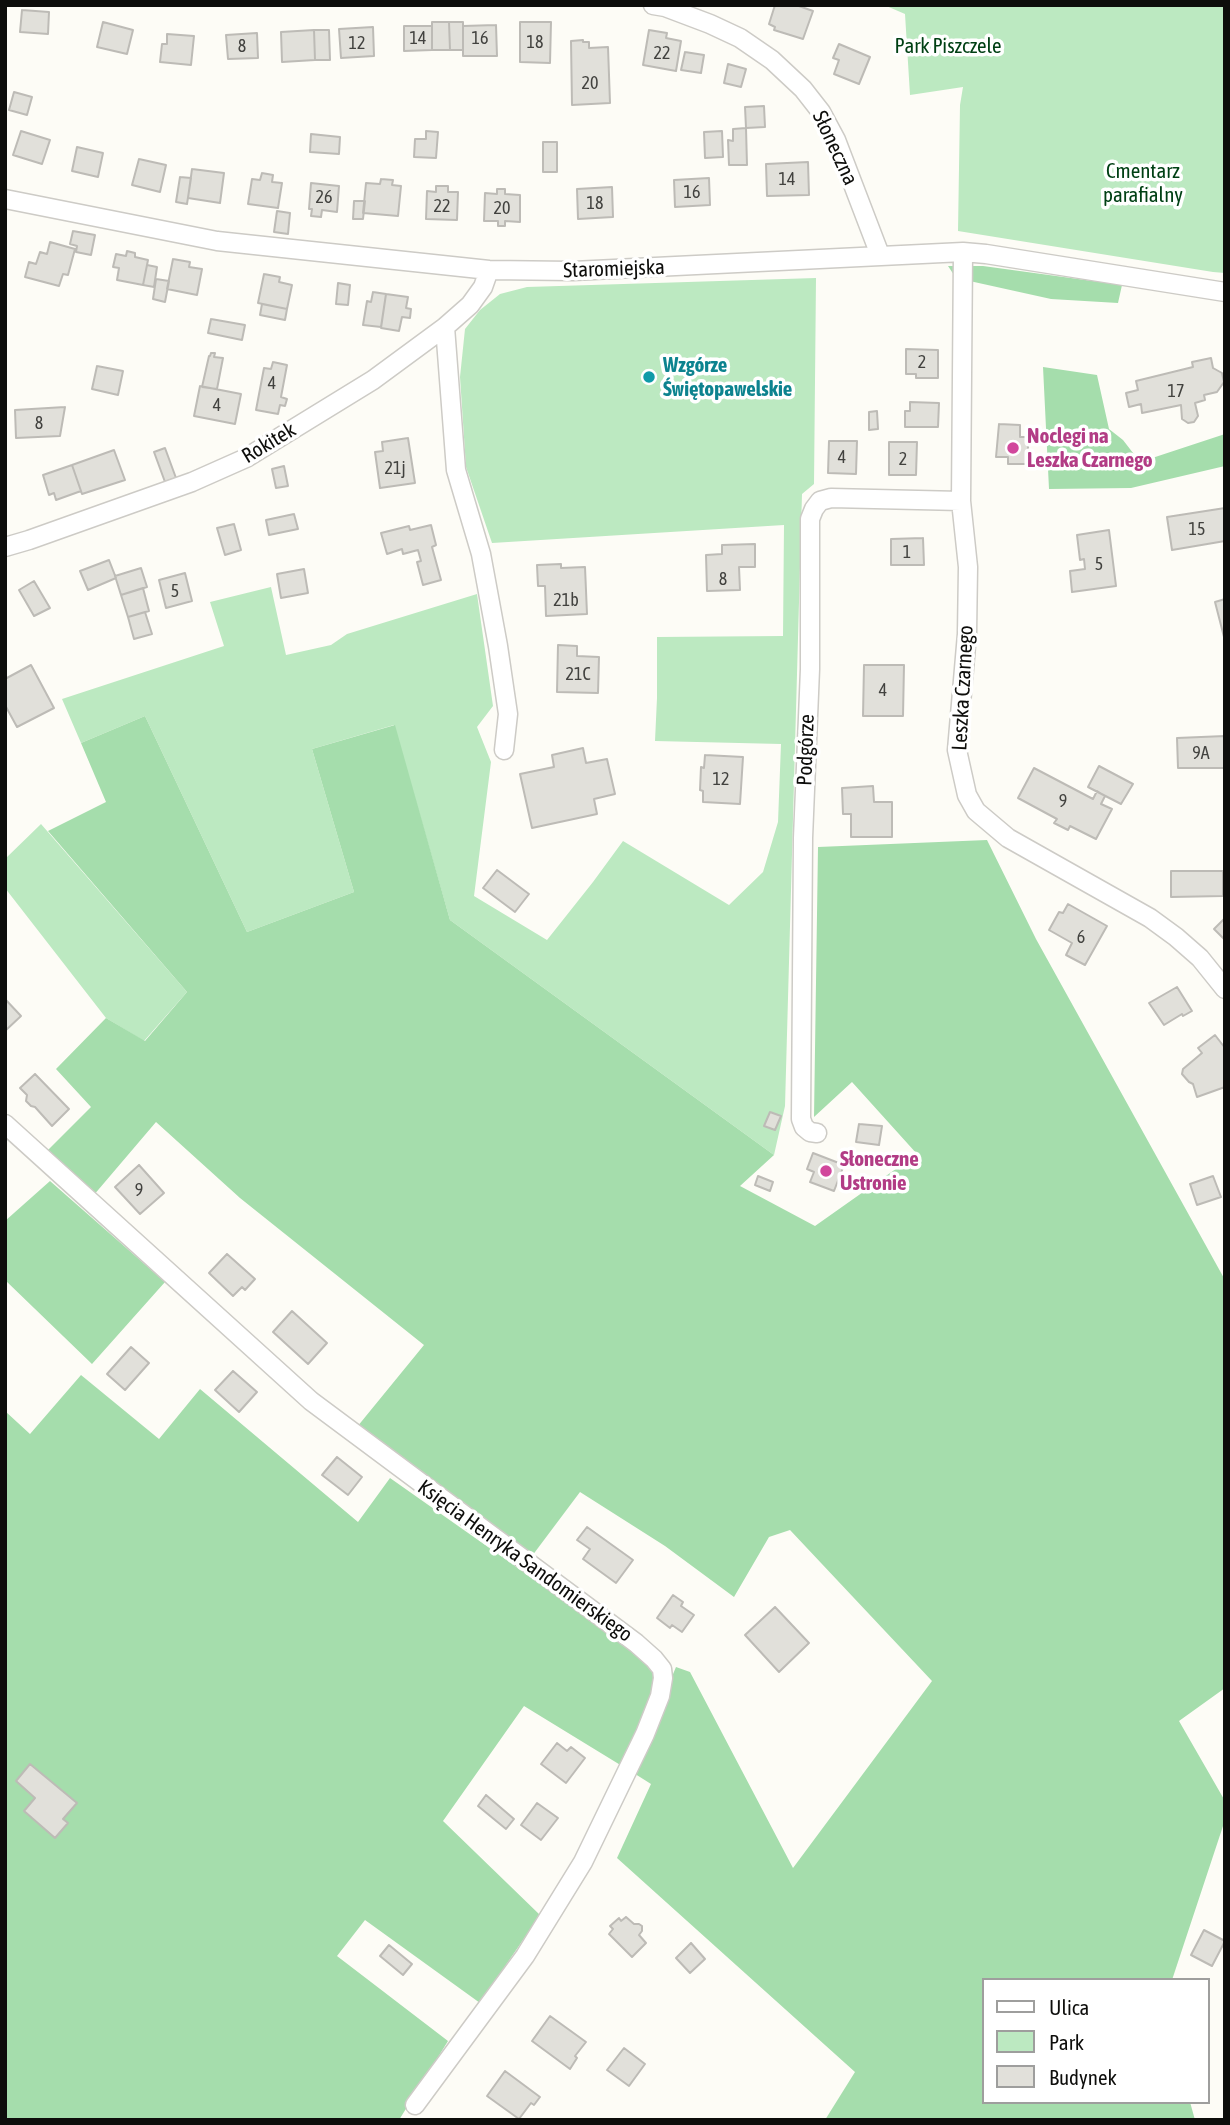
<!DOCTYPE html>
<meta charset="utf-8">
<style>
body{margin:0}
#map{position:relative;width:1230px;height:2125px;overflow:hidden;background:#fdfcf6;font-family:"Asap Condensed",sans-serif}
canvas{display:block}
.frame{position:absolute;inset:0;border:7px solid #0d0d0b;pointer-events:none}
.legend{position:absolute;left:982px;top:1978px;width:228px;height:126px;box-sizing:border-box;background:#fff;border:2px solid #9e9e9d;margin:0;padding:9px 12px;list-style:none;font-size:21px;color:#0d0d0b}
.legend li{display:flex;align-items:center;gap:14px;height:35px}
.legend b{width:35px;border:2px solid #9e9e9d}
</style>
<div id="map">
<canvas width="1230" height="2125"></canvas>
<div class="frame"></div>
<ul class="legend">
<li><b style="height:9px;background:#fff"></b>Ulica</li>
<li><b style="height:19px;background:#bce9c1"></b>Park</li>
<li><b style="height:19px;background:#e1e0da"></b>Budynek</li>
</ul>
</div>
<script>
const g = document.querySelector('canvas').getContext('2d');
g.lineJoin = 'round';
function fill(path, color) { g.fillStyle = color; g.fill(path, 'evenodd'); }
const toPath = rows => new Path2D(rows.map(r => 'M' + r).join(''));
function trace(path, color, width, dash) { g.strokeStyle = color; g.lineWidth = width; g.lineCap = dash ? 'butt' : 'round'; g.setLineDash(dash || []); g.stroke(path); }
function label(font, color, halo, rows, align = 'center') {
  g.font = font + ' "Asap Condensed",sans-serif'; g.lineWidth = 7; g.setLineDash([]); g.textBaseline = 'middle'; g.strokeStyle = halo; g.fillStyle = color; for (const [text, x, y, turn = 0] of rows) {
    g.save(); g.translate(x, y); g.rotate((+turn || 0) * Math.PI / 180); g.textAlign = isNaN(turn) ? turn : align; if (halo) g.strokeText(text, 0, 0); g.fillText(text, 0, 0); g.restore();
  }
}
const green = toPath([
 [884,5,1225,5,1225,273,1213,272,958,231,960,105,963,87,910,95,905,14],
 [816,278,814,484,802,494,785,1106,774,1155,450,920,394,725,312,749,354,892,247,932,145,716,81,743,62,699,224,646,210,602,271,587,286,655,331,645,347,634,477,594,493,706,477,727,491,762,474,896,547,940,593,882,623,841,729,905,763,872,778,822,781,744,655,741,657,698,657,637,783,636,784,525,492,543,466,467,460,377,465,329,480,310,500,294,527,287],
 [41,824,187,992,144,1041,106,1018,5,888,5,859]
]);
const forest = toPath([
 [948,266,983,266,1122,285,1118,303,1051,299,956,278],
 [1043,367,1097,375,1109,429,1123,440,1140,462,1225,434,1225,466,1131,488,1049,489],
 [145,716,247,932,354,892,312,749,395,725,450,920,774,1155,740,1186,815,1226,917,1154,852,1082,814,1117,818,847,987,840,1036,939,1225,1280,1225,1688,1179,1721,1225,1801,1225,1820,1172,1980,983,1980,983,2102,1190,2102,1195,2120,825,2120,855,2072,617,1858,651,1784,632,1772,676,1667,690,1672,793,1868,932,1681,790,1530,769,1537,734,1597,665,1546,580,1492,532,1556,357,1427,424,1345,240,1198,156,1122,93,1196,47,1151,91,1107,56,1069,106,1018,145,1041,187,992,48,831,106,802,81,743],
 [50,1181,165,1282,92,1364,5,1280,5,1221],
 [81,1375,159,1439,200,1389,358,1522,390,1478,630,1647,652,1666,655,1695,622,1766,524,1706,443,1821,540,1915,480,2003,365,1920,337,1956,448,2041,399,2120,5,2120,5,1411,30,1434]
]);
const building = toPath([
 [775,5,796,5,813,11,803,39,774,30,775,27,769,24,775,5],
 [22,10,49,12,48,34,20,32,22,10],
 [103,22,133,30,127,54,97,47,103,22],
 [432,22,449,22,450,50,432,50,432,22],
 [449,22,463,22,463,50,450,50,449,22],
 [520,22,551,22,550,63,520,62,520,22],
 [496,25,497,56,463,56,463,26,496,25],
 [404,26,432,26,432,50,404,51,404,26],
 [373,27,374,56,341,58,339,29,373,27],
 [314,30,329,30,330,60,315,60,314,30],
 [314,30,315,60,282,62,281,32,314,30],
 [649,30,667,33,666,38,681,41,676,71,643,65,649,30],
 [257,33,258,58,228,59,226,35,257,33],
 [167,34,194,36,191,65,160,62,162,44,167,44,167,34],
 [583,40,583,42,589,42,589,48,608,47,610,103,572,105,571,41,583,40],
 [839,44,870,57,859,84,834,74,839,60,833,58,839,44],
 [685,52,704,55,701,73,681,70,685,52],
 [728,64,746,69,741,87,724,83,728,64],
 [14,92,32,97,27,115,9,110,14,92],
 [764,106,765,127,746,128,745,107,764,106],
 [746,128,747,165,729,165,728,140,733,141,733,129,746,128],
 [21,131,50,140,42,164,13,155,21,131],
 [426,131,438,132,436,158,414,157,415,139,426,139,426,131],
 [722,131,723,157,705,158,704,132,722,131],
 [311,134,340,137,339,154,310,152,311,134],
 [543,142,557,142,557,172,543,172,543,142],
 [77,147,103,153,98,177,72,171,77,147],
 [139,159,166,165,160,192,132,185,139,159],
 [808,162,809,195,767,196,766,164,808,162],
 [192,169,224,173,220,203,188,198,192,169],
 [262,173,273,175,272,182,282,183,278,208,248,204,252,179,260,180,262,173],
 [180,177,191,178,187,204,176,202,180,177],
 [709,178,710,205,675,207,674,180,709,178],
 [381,179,393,180,392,185,401,186,398,216,363,213,366,183,380,184,381,179],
 [311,183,339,186,337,212,322,210,321,217,311,216,312,209,309,209,311,183],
 [436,186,448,186,448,192,458,192,457,220,426,219,427,191,436,192,436,186],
 [612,187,613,217,578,219,577,189,612,187],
 [497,189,505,189,505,194,520,195,520,222,505,221,505,226,498,226,498,221,484,221,485,193,497,194,497,189],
 [354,201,365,201,363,219,353,219,354,201],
 [277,211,290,213,288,234,274,232,277,211],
 [73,231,95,235,91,255,76,252,77,246,70,244,73,231],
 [50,242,75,249,68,275,63,274,59,286,25,277,29,262,36,264,40,252,47,254,50,242],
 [127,251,135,253,135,257,148,260,143,285,117,280,119,268,113,267,116,254,126,256,127,251],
 [173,259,190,262,189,267,202,269,197,295,167,289,173,259],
 [147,265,157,267,154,287,143,285,147,265],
 [264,274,280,277,279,282,292,285,287,309,258,303,264,274],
 [156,279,169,281,165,302,153,299,156,279],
 [338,283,350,285,348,305,336,304,338,283],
 [373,292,386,294,381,327,363,325,367,301,371,302,373,292],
 [386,294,408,297,406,308,411,309,410,318,402,317,399,331,381,328,386,294],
 [262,304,287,309,285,320,260,315,262,304],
 [211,319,245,325,242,340,208,333,211,319],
 [906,349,938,350,938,378,916,378,916,374,906,374,906,349],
 [211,353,215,353,214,357,223,358,217,389,202,387,209,356,210,356,211,353],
 [1211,358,1213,368,1222,373,1224,382,1217,392,1204,395,1205,400,1195,403,1198,416,1194,422,1188,423,1182,419,1181,405,1142,413,1141,404,1129,407,1126,393,1138,390,1136,381,1193,367,1192,362,1211,358],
 [273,362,287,365,281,397,287,399,285,406,280,405,278,414,256,410,264,368,271,369,273,362],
 [97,366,123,371,118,395,92,389,97,366],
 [200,386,241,394,235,424,194,416,200,386],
 [910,402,939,403,938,427,905,427,905,411,910,411,910,402],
 [65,407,60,436,16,438,15,410,65,407],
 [877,411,878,429,869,430,869,412,877,411],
 [999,424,1020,425,1020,437,1028,437,1028,464,1008,464,1008,457,996,457,999,424],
 [408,438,415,483,380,488,375,452,383,451,382,442,408,438],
 [829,441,857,441,856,474,828,473,829,441],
 [889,442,917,442,916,475,889,475,889,442],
 [165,448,176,478,165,482,154,452,165,448],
 [114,450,125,480,82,494,72,465,114,450],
 [72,465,81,491,56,500,54,493,49,495,43,475,72,465],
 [284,466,288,486,276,488,272,469,284,466],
 [1225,508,1225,541,1172,550,1167,517,1225,508],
 [294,514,298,529,269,535,266,520,294,514],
 [234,524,241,550,225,555,217,528,234,524],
 [431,525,436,545,432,547,441,580,423,585,417,562,421,561,418,550,403,554,402,549,387,554,381,533,409,526,410,530,431,525],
 [1109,530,1116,586,1072,592,1070,571,1085,569,1084,559,1080,560,1077,535,1109,530],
 [923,538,924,565,891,565,891,539,923,538],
 [755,544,755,567,739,567,740,590,707,591,706,555,722,554,722,545,755,544],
 [109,560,116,578,88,590,80,571,109,560],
 [561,564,561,568,585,567,587,614,546,616,545,586,538,586,537,565,561,564],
 [141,568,147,587,121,595,115,576,141,568],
 [304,569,308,593,281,598,277,574,304,569],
 [185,573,192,601,166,608,159,580,185,573],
 [34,581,50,608,34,616,19,590,34,581],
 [143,588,149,611,128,617,121,595,143,588],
 [1225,599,1225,637,1224,637,1215,602,1225,599],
 [145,612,152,634,134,639,128,617,145,612],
 [558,645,577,646,577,656,599,657,598,693,557,692,558,645],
 [31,665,54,708,17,727,5,705,5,679,31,665],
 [864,665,904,665,903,716,863,716,864,665],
 [1225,736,1225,768,1178,768,1177,738,1225,736],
 [583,748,586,763,607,759,615,794,594,799,597,814,532,828,520,774,554,767,552,755,583,748],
 [705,755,743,757,740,804,703,802,703,791,700,790,701,767,704,768,705,755],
 [1099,766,1133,784,1121,804,1088,787,1099,766],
 [1034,768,1093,799,1097,791,1105,796,1101,804,1112,809,1096,839,1070,826,1068,830,1054,823,1057,819,1018,798,1034,768],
 [873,786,874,802,892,802,892,837,851,837,851,814,843,814,842,788,873,786],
 [497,870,529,894,515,912,483,888,497,870],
 [1171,871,1223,871,1223,896,1171,897,1171,871],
 [1068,904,1107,926,1085,965,1066,955,1072,943,1049,930,1059,912,1063,913,1068,904],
 [1225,918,1225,940,1214,929,1225,918],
 [1177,987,1192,1011,1183,1016,1182,1014,1164,1025,1149,1003,1177,987],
 [5,999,21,1016,5,1031,5,999],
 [1215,1035,1225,1048,1225,1087,1197,1097,1193,1084,1189,1082,1182,1074,1183,1069,1202,1053,1198,1048,1215,1035],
 [35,1074,69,1109,52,1126,35,1107,31,1106,26,1101,27,1095,20,1088,35,1074],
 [770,1112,781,1116,775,1130,764,1126,770,1112],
 [859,1124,882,1126,879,1145,856,1142,859,1124],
 [813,1153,844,1165,834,1191,810,1182,814,1172,807,1169,813,1153],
 [139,1165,164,1193,140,1214,115,1187,139,1165],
 [758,1176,773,1182,770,1191,755,1185,758,1176],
 [1213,1176,1221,1197,1197,1205,1190,1184,1213,1176],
 [227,1254,255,1279,245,1290,242,1287,233,1296,209,1273,227,1254],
 [292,1311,327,1343,308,1364,273,1332,292,1311],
 [131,1347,149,1363,125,1390,107,1374,131,1347],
 [233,1371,257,1392,239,1412,215,1390,233,1371],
 [337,1457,362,1477,348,1495,322,1475,337,1457],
 [587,1527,633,1560,616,1583,583,1559,590,1549,577,1540,587,1527],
 [673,1595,683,1602,681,1606,694,1615,682,1632,672,1625,670,1628,657,1618,673,1595],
 [775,1607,809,1643,779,1672,745,1635,775,1607],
 [557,1743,567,1751,571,1747,585,1758,566,1783,541,1764,557,1743],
 [30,1764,77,1803,63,1819,68,1823,55,1838,24,1811,35,1798,16,1781,30,1764],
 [486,1795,514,1819,506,1829,478,1806,486,1795],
 [537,1803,558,1818,541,1840,521,1825,537,1803],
 [626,1917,634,1924,639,1924,642,1926,642,1931,639,1935,646,1943,632,1957,609,1934,613,1929,610,1926,619,1918,621,1921,626,1917],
 [1204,1930,1225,1941,1212,1966,1191,1955,1204,1930],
 [691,1943,705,1959,690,1973,676,1958,691,1943],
 [389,1945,412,1964,403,1975,380,1956,389,1945],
 [550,2016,586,2042,575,2056,577,2058,570,2069,532,2041,550,2016],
 [624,2048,645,2064,629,2086,607,2070,624,2048],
 [505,2071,540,2097,534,2105,531,2103,519,2119,487,2096,505,2071]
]);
const minor = toPath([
 [653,5,665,7,710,24,740,38,772,60,803,89,821,112,836,140,880,255],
 [5,199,217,241,489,270,573,271,963,252,986,254,1225,292],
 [963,252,961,501,968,567,967,634,957,750,967,795,976,811,1008,838,1150,918,1176,937,1200,958,1225,989],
 [445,327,456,470,481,554,498,646,508,714,504,750],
 [5,547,29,540,192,482,246,458,373,380,445,327,470,305,483,287,489,270],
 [5,1124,311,1401,636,1643,654,1659,662,1669,663,1678,660,1696,645,1734,583,1862,525,1956,415,2105],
 [817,1133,810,1132,804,1127,801,1119,803,838,810,669,810,519,814,509,820,501,831,498,961,501]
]);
const markers = [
 [649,377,7,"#0f9aa8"],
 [1013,448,7,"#d1479c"],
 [826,1171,7,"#d1479c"]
];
const numberNames = [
 ["14",418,38],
 ["16",480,38],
 ["18",535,42],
 ["12",357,43],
 ["8",242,46],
 ["22",662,53],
 ["20",590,83],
 ["14",787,179],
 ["16",692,192],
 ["26",324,197],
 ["18",595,203],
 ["22",442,206],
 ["20",502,208],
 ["2",922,362],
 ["4",272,383],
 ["17",1176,391],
 ["4",217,405],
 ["8",39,423],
 ["4",842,457],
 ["2",903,459],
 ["21j",395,468],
 ["15",1197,529],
 ["1",907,552],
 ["5",1099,564],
 ["8",723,579],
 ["5",175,591],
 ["21b",566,600],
 ["21C",578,674],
 ["4",883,690],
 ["9A",1201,753],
 ["12",721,779],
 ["9",1063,801],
 ["6",1081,937],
 ["9",139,1190]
];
const parkNames = [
 ["Park Piszczele",948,46],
 ["Cmentarz",1143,171],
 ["parafialny",1143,195]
];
const streetNames = [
 ["Słoneczna",835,148,65],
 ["Staromiejska",614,269,-2],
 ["Rokitek",269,443,-31],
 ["Leszka Czarnego",963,688,-87],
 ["Podgórze",806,750,-88],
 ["Księcia Henryka Sandomierskiego",525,1561,36]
];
const cultureNames = [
 ["Wzgórze",663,365],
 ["Świętopawelskie",663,389]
];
const hotelNames = [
 ["Noclegi na",1027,436],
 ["Leszka Czarnego",1027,460],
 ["Słoneczne",840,1159],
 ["Ustronie",840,1183]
];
fill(green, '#bce9c1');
fill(forest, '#a5ddac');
fill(building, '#e1e0da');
trace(building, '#bdbbb6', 2);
trace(minor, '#cdcbc6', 21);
trace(minor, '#fff', 18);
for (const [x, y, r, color] of markers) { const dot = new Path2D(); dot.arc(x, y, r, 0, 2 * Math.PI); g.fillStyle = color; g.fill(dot); trace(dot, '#fff', 2.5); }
label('18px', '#42423f', null, numberNames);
label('21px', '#004014', '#fff', parkNames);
label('21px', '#0d0d0b', '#fff', streetNames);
label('bold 21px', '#0d838f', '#fff', cultureNames, 'left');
label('bold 21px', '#b23c85', '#fff', hotelNames, 'left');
</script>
